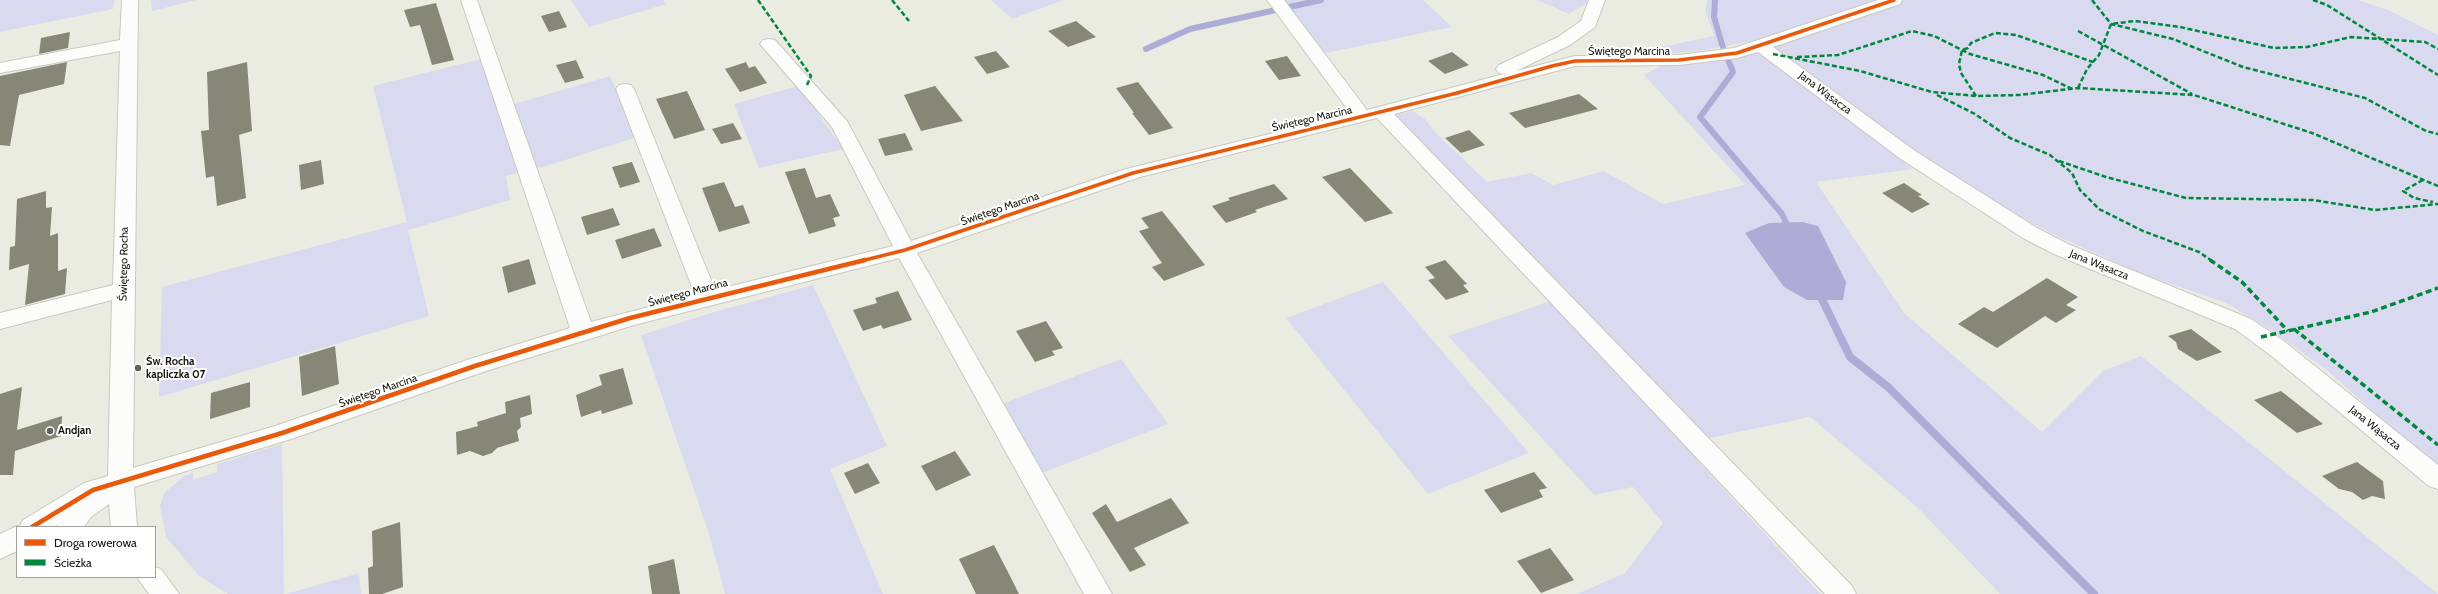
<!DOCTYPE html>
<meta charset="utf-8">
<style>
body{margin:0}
#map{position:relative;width:2438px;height:594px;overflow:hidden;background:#ebece1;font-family:Cabin,sans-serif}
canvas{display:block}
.legend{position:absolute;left:16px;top:526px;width:140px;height:52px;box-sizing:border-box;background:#fff;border:1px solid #a2a29f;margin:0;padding:5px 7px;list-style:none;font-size:12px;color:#171710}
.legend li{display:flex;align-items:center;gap:8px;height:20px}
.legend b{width:20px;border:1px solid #a2a29f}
</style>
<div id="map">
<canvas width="2438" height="594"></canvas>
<ul class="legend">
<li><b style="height:5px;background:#e8590c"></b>Droga rowerowa</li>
<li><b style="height:5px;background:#00873e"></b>Ścieżka</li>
</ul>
</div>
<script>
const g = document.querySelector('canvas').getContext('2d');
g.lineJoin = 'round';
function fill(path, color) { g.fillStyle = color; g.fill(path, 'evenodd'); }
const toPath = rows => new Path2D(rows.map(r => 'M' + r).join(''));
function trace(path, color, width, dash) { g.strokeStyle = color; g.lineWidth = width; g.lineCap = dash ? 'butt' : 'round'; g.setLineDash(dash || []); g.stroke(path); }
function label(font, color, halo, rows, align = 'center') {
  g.font = font + ' Cabin,sans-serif'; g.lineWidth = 4; g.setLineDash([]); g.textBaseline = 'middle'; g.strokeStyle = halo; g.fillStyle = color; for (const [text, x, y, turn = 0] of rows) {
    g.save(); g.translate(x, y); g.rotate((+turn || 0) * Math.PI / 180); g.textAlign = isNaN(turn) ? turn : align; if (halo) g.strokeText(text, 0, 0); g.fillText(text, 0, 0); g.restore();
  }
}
const green = toPath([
 [0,0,114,0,113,9,0,32],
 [151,0,197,0,152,11],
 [571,0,663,0,666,4,589,27],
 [991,0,1064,0,1012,19],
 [1280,0,1423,0,1452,27,1326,53],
 [1538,0,1588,0,1587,3,1569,14],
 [1708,0,2358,0,2388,10,2438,35,2438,470,2328,371,2265,326,2224,302,2142,274,2059,237,1998,206,1915,151,1761,39,1699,51,1664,54,1633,53,1714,36,1705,10],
 [1756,52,1783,69,1913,169,1816,182,1904,313,2042,432,2103,371,2141,356,2438,594,2000,594,1918,508,1810,417,1705,439,1391,116,1413,111,1425,119,1434,131,1487,182,1531,173,1553,185,1604,171,1663,204,1745,185,1644,75,1662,65,1681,65],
 [481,59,518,173,506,176,510,200,408,230,429,316,159,397,162,287,407,222,373,86],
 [610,76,637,137,537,169,514,104],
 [801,85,823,121,844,149,759,168,734,104],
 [1383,282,1529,453,1428,494,1286,318],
 [813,285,887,446,830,469,883,594,725,594,710,537,641,335,714,312],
 [1554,300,1717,482,1820,594,1577,594,1625,573,1663,523,1633,487,1594,495,1448,336],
 [1121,359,1168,424,1037,475,999,405],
 [282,444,284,594,228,594,199,576,166,537,160,506,164,493,184,476,193,473,193,480,217,472,217,464],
 [359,573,361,594,286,594]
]);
const water = toPath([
 [1802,222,1818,226,1846,282,1843,300,1807,300,1784,287,1745,233,1769,223]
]);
const streamFar1 = toPath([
 [1715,0,1714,17,1724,51],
 [1146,49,1190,29,1321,0],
 [1727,57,1733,72,1700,117,1782,214,1789,229]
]);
const stream = toPath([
 [1818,291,1850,357,1888,387,2094,594]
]);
const building = toPath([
 [436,3,454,60,432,65,420,25,410,27,404,10],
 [559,11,567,27,549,32,541,16],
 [1076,21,1096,37,1068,47,1048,31],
 [70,32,68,48,39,54,41,38],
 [996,51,1010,67,987,74,974,57],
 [1452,52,1469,65,1445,74,1428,61],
 [1287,56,1301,76,1279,80,1265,61],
 [576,60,584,78,565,83,556,65],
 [67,62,64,84,19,95,10,146,0,145,0,76],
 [247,62,252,131,239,135,246,198,217,206,214,176,206,178,201,131,209,130,207,72],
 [746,62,749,68,755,66,767,83,740,92,725,69],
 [1138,82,1173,128,1149,135,1132,113,1134,113,1116,88],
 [935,86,963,121,921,131,904,95],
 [687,91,705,130,674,139,656,99],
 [1579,94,1598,109,1525,128,1509,113],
 [733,123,742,139,721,144,712,129],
 [1469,130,1485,145,1461,153,1445,138],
 [905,133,913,150,885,156,878,139],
 [321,160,324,184,301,190,299,165],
 [632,162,640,182,620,188,612,167],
 [805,168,816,198,830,194,840,216,833,218,836,226,809,234,785,172],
 [1350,168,1393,213,1365,222,1322,177],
 [724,182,735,207,743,205,750,223,719,232,702,188],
 [1904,183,1922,195,1918,196,1930,204,1912,213,1882,193],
 [1274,184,1288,199,1255,210,1257,212,1226,223,1212,206,1230,200,1228,198],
 [46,191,46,208,52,207,50,236,58,233,58,271,67,268,65,294,25,305,29,264,9,270,10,247,15,246,17,199],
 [613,208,620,225,587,235,581,217],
 [1162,211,1205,265,1164,281,1152,267,1162,263,1139,231,1149,228,1141,218],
 [654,228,662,246,622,259,615,240],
 [529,259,536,284,508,293,502,267],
 [1445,260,1467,284,1463,285,1469,292,1446,300,1428,280,1435,278,1425,267],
 [2047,278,2078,297,2066,305,2076,310,2056,323,2045,316,1997,348,1958,324,1984,307,1993,312],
 [898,291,912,320,883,329,881,325,863,331,853,310,877,303,875,298],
 [1046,321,1063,348,1052,351,1055,355,1035,362,1016,331],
 [2191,329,2222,352,2197,361,2178,349,2176,342,2168,336],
 [335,346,339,384,302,396,299,357],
 [623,368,633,404,602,414,601,410,581,417,576,395,602,385,599,375],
 [250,382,250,407,210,419,211,393],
 [22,387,17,430,62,416,61,436,15,451,13,475,0,475,0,394],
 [2281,391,2323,424,2297,433,2254,400],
 [530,395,532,414,520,418,521,427,517,431,519,441,497,448,492,453,483,456,470,451,457,455,456,432,478,426,477,422,506,413,505,402],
 [955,451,971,475,936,491,921,466],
 [2357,462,2383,481,2385,499,2372,496,2363,500,2352,492,2339,489,2322,476],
 [868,463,880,483,855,494,844,473],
 [1534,472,1547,488,1539,490,1543,497,1501,513,1484,490],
 [1171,498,1189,523,1134,548,1146,565,1130,572,1092,513,1106,504,1117,522],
 [400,522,403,587,382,594,369,594,368,568,373,566,372,531],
 [994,545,1009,574,1019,594,976,594,959,559],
 [1550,548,1574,580,1541,593,1517,561],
 [674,559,680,594,652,594,648,566]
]);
const minor = toPath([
 [122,0,138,0,133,468,275,426,467,360,570,328,461,0,477,0,591,322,695,295,616,89,619,85,625,84,631,85,634,89,715,290,893,246,832,127,760,44,763,40,769,39,775,40,847,121,911,241,1126,169,1351,114,1267,0,1284,0,1367,110,1504,74,1499,73,1496,69,1499,65,1558,37,1581,21,1589,0,1605,0,1595,27,1570,45,1516,71,1575,56,1679,55,1734,48,1878,0,1902,0,1900,4,1773,47,1915,151,2037,228,2068,244,2251,319,2285,342,2438,465,2438,489,2429,486,2269,354,2235,329,2054,254,2023,238,1901,159,1758,52,1737,58,1679,65,1575,66,1394,114,1852,586,1856,594,1825,594,1377,118,1140,177,917,253,1112,594,1084,594,899,258,634,325,483,372,291,439,134,487,137,527,111,527,109,504,91,517,84,527,56,527,57,525,53,527,19,527,23,520,84,483,108,476,112,300,0,329,0,313,113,285,120,51,0,73,0,63,120,40,122,0],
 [17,526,17,551,0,559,0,534,17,526],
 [155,567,161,569,179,594,149,594,137,577,155,577,155,567]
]);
const quietFar1 = toPath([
 [758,0,811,76,807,85],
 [892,0,909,21],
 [2092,0,2111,24,2173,39,2243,67,2365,98,2426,131,2438,134],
 [2313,0,2327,5,2438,75],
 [2078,31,2192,94],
 [1773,54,1860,71,1932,92,1976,96,2019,95,2078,88,2194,95,2312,133,2438,186],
 [1797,57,1838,55,1912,31,1934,36,1970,54,2043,75,2072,89],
 [2078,88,2087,69,2099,55,2111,24,2135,21,2180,27,2274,48,2307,47,2351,37,2425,42,2438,49],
 [1937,95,1975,114,2010,138,2050,155,2072,173,2080,190,2099,209,2143,231,2199,252,2212,261],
 [1976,96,1961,73,1959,64,1962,50,1968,48,1971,43,1995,33,2016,35,2093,62],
 [2059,161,2106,177,2186,198,2313,200,2375,210,2438,204],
 [2423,180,2403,191,2414,198,2433,202]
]);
const quiet = toPath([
 [2210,260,2242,282,2288,331],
 [2294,329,2438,445],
 [2261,337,2371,312,2438,288]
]);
const cyclewayFar1 = toPath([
 [861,261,905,250,1133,173,1457,93,1552,66,1575,61,1679,60,1737,53,1894,0]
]);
const cycleway = toPath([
 [32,527,93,490,282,433,475,366,630,318,865,260]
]);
const markers = [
 [138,368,4,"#616259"],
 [50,431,4,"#616259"]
];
const streetNames = [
 ["Świętego Marcina",1629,52],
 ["Jana Wąsacza",1825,93,37],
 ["Świętego Marcina",1312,119,-13],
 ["Świętego Marcina",1000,209,-19],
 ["Świętego Rocha",124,264,-89],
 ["Jana Wąsacza",2099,265,22],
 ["Świętego Marcina",688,293,-15],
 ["Świętego Marcina",378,391,-19],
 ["Jana Wąsacza",2375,428,39]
];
const poiNames = [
 ["Św. Rocha",146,362],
 ["kapliczka 07",146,375],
 ["Andjan",58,431]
];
fill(green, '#d9daef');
fill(water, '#adacd6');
trace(streamFar1, '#adacd6', 6);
trace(stream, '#adacd6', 8);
fill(building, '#878778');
trace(minor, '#c8c9c1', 2);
fill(minor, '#fcfcfa');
trace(quietFar1, '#00873e', 2.5, [5, 2.5]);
trace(quiet, '#00873e', 3.5, [6, 3.5]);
trace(cyclewayFar1, '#e8590c', 3.5);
trace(cycleway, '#e8590c', 4.5);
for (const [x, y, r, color] of markers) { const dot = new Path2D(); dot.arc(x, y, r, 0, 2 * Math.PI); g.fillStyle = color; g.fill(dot); trace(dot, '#fff', 1.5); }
label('11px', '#171710', '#fff', streetNames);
label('bold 11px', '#171710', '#fff', poiNames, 'left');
</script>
